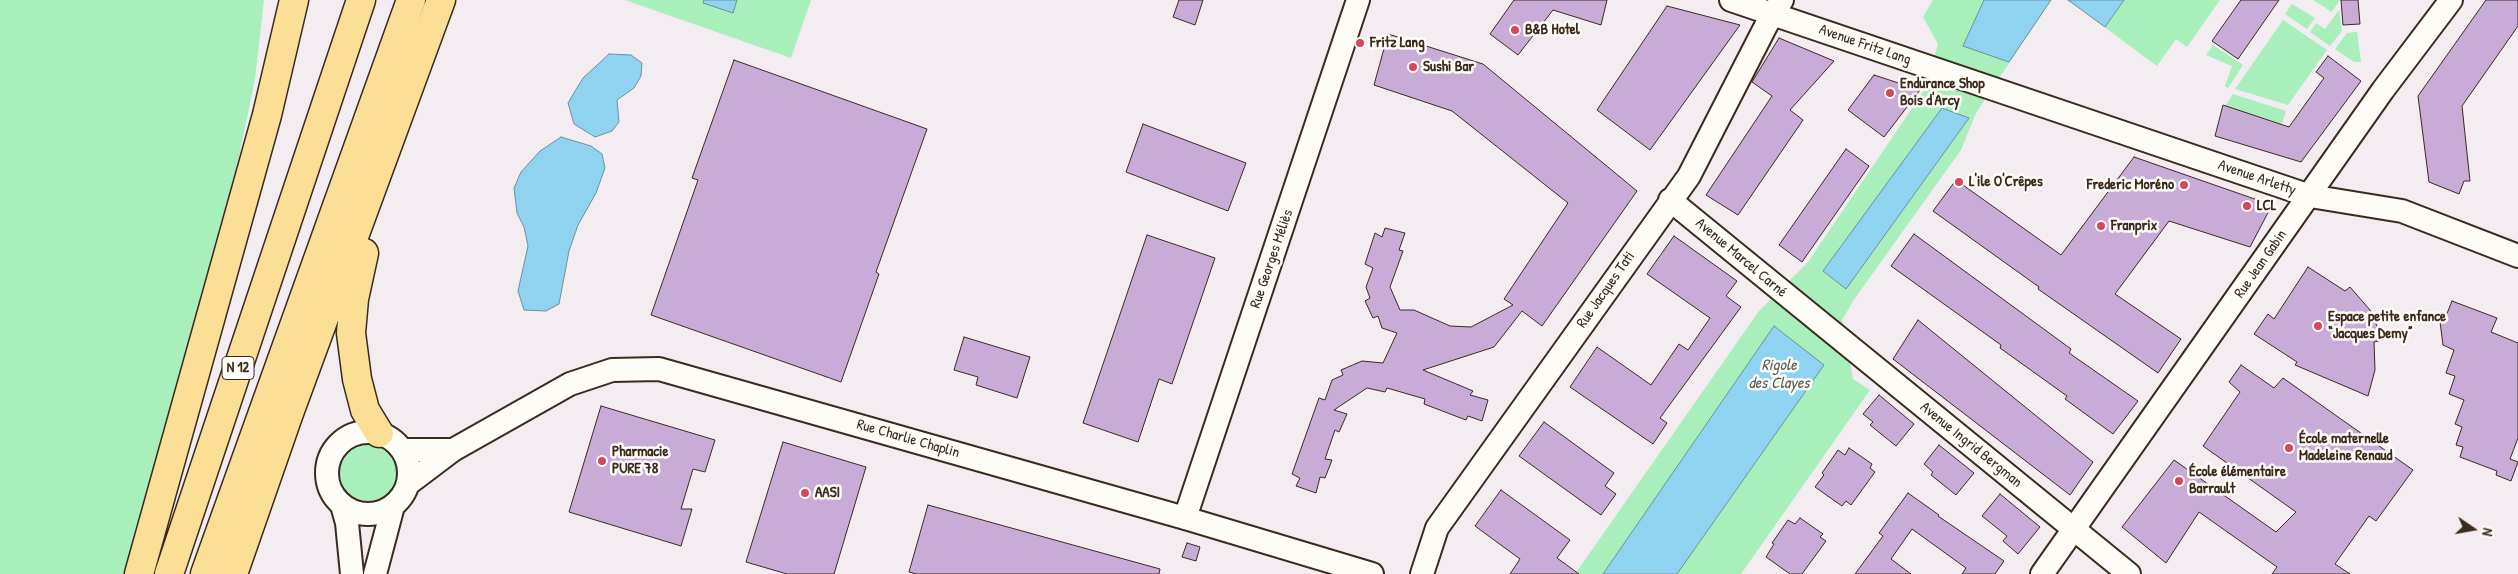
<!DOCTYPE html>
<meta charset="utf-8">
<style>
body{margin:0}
#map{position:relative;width:2518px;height:574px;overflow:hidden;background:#f3ecf1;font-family:"Patrick Hand",sans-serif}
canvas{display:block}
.north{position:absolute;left:2448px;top:504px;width:50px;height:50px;-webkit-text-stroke:4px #fdfcf7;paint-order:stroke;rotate:102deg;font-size:14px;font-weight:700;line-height:20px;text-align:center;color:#3b2a1e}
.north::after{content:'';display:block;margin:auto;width:18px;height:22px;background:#3b2a1e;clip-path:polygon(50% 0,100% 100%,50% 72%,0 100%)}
</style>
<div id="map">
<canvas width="2518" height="574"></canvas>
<div class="north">N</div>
</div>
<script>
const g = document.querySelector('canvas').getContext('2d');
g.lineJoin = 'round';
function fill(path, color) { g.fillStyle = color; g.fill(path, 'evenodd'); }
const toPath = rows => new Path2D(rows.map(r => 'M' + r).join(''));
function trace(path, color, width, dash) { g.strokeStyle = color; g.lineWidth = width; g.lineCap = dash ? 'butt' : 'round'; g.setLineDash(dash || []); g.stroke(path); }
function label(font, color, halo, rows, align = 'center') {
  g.font = font + ' "Patrick Hand",sans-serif'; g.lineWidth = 5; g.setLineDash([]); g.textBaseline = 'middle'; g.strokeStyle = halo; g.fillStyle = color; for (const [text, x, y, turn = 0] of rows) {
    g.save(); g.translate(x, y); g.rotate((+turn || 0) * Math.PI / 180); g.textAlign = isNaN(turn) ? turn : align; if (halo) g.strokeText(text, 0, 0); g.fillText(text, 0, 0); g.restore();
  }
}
const green = toPath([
 [0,0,264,0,255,79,195,368,138,574,0,574],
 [625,0,811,0,791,58],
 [1933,0,2051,0,1976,113,1961,150,1853,301,1842,320,1853,379,1870,390,1741,574,1575,574,1759,311,1808,262,1925,89,1938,44,1923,17],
 [2068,0,2220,0,2187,47,2176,39,2157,66],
 [2313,0,2339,0,2339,1,2332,12],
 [2292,4,2315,18,2307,29,2285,14],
 [2339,10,2342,31,2330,46,2310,32,2316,23,2325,29],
 [2283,20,2327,50,2288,105,2235,89],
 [2357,32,2361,62,2354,62,2335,49,2347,33],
 [2213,45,2243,65,2228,88,2225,86,2232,66,2206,55],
 [2233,94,2286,111,2282,124,2225,106],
 '340 473a28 28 0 1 1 56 0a28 28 0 1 1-56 0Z'
]);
const water = toPath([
 [704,0,737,0,733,13,703,3,704,0],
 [1984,0,2051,0,2009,62,1963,46,1984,0],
 [2068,0,2124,0,2105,27,2068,0],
 [609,54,631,55,642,63,641,76,634,88,617,100,619,122,612,131,595,137,574,124,568,103,583,78,609,54],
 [1942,108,1969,118,1846,289,1823,271,1942,108],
 [561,137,591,146,602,154,605,168,596,193,578,225,569,251,559,304,546,311,524,310,518,291,528,246,524,227,517,213,514,188,521,172,540,151,561,137],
 [1774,326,1824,365,1677,574,1603,574,1774,326]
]);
const building = toPath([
 [1179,0,1203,0,1195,25,1173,17,1179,0],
 [1514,0,1607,0,1601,25,1553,10,1518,55,1490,34,1514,0],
 [2241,0,2279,0,2238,59,2212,41,2241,0],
 [2341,0,2358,0,2360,24,2343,25,2341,0],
 [2486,0,2518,0,2518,26,2462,106,2470,181,2464,181,2459,194,2429,182,2418,96,2486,0],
 [1667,6,1740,25,1650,150,1597,110,1667,6],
 [1388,34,1483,64,1637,191,1542,326,1522,311,1494,347,1423,370,1473,391,1470,395,1488,400,1482,421,1468,416,1466,420,1424,404,1425,399,1387,388,1385,392,1367,388,1334,410,1347,414,1339,432,1335,430,1325,459,1332,460,1325,478,1320,477,1316,493,1296,486,1300,478,1292,474,1319,398,1325,400,1332,380,1343,375,1341,370,1362,361,1383,363,1397,333,1382,328,1378,316,1373,318,1365,301,1370,298,1366,287,1373,268,1365,264,1375,233,1382,237,1385,228,1405,233,1399,250,1403,251,1390,287,1400,310,1414,310,1450,326,1471,327,1513,305,1504,299,1568,203,1452,111,1374,85,1388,34],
 [1779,38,1834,61,1790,110,1803,120,1738,215,1706,195,1772,96,1752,82,1779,38],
 [2328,56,2361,81,2301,162,2215,136,2223,105,2289,127,2324,78,2316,72,2328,56],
 [734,60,927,129,876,272,879,274,841,382,651,315,698,180,692,178,734,60],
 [1874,75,1920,90,1884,137,1848,110,1874,75],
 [1143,124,1246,163,1228,211,1126,172,1143,124],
 [1846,149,1869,166,1802,262,1779,245,1846,149],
 [2134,157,2272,205,2250,247,2169,221,2115,294,2181,339,2158,373,2038,289,2039,287,1933,211,1956,180,2061,255,2134,157],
 [1914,234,2071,349,2069,353,2138,401,2113,434,2065,399,2067,396,2000,348,2001,345,1891,266,1914,234],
 [1147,235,1215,258,1172,384,1159,379,1138,442,1083,423,1147,235],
 [1674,236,1737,281,1726,296,1741,307,1660,418,1667,423,1653,444,1570,387,1597,347,1651,385,1679,344,1688,350,1710,318,1647,274,1674,236],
 [2308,267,2345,291,2350,287,2370,310,2383,340,2374,342,2375,370,2368,396,2295,365,2297,362,2254,334,2268,314,2274,319,2308,267],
 [2452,301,2497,318,2491,332,2518,343,2518,438,2510,459,2518,462,2511,481,2496,475,2497,471,2460,457,2463,447,2456,445,2462,427,2455,424,2464,400,2449,394,2455,376,2446,373,2454,350,2443,345,2439,314,2446,316,2452,301],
 [1918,320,2093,462,2070,495,1893,359,1918,320],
 [964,337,1030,357,1017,398,976,385,978,377,954,370,964,337],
 [2241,365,2274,388,2283,378,2413,470,2376,521,2369,516,2335,564,2350,574,2272,574,2277,567,2199,512,2166,563,2122,527,2174,460,2276,532,2296,512,2203,446,2240,392,2229,382,2241,365],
 [1879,395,1914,424,1896,446,1870,425,1873,422,1863,414,1879,395],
 [601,406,715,440,705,472,693,469,681,509,692,509,681,546,569,512,601,406],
 [1544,422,1614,473,1605,486,1616,494,1601,515,1519,456,1544,422],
 [783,442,866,467,834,574,787,574,746,562,783,442],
 [1939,445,1974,473,1956,495,1931,475,1933,472,1924,464,1939,445],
 [1849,448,1872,464,1870,468,1875,472,1851,505,1846,501,1842,506,1815,487,1824,475,1822,473,1838,450,1845,455,1849,448],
 [1501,490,1570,540,1557,558,1579,574,1510,574,1520,559,1475,526,1501,490],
 [1908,493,1939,515,1938,516,2004,561,1995,574,1962,574,1966,568,1912,529,1891,559,1911,574,1855,574,1883,536,1879,533,1908,493],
 [2000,494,2040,527,2018,554,2003,541,2007,536,1982,516,2000,494],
 [928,505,1160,569,1159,574,917,574,909,572,928,505],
 [1800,518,1823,534,1820,537,1826,541,1802,574,1790,574,1766,557,1774,544,1772,543,1788,520,1795,524,1800,518],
 [1187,543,1200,547,1196,561,1182,557,1187,543]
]);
const minor = toPath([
 [1731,0,2310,196,2402,211,2518,256],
 [1670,200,2129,574],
 '327 473a41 41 0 1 1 82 0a41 41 0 1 1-82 0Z',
 [402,450,453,450],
 [408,484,453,450,570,384,612,370,659,369,1185,518,1372,574],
 [342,505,347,523,352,574],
 [1185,518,1358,0],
 [375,574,393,506],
 [1422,574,1437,528,1689,176,1772,14,1782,0],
 [2042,574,2383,90,2451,0]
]);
const highway = toPath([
 [364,253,354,299,351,333,357,379,365,410,379,433],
 [139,574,267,115,294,0],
 [169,574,361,0],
 [205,574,411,0],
 [233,574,288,416,441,0]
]);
const markers = [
 [1515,30,5,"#d1495b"],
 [1360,43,5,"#d1495b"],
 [1413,67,5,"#d1495b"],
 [1890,93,5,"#d1495b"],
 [1959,182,5,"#d1495b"],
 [2184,185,5,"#d1495b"],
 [2247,206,5,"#d1495b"],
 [2101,226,5,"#d1495b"],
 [2318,326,5,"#d1495b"],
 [2289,448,5,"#d1495b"],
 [602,461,5,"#d1495b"],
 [2179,481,5,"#d1495b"],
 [805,493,5,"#d1495b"]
];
const shields = [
 [238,368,32]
];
const shieldNames = [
 ["N 12",238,368]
];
const poiNames = [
 ["B&B Hotel",1525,30],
 ["Fritz Lang",1370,43],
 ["Sushi Bar",1423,67],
 ["Endurance Shop",1900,84],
 ["Bois d'Arcy",1900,101],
 ["L'ile O'Crêpes",1969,182],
 ["Frederic Moréno",2174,185,"right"],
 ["LCL",2257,206],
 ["Franprix",2111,226],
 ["Espace petite enfance",2328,317],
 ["“Jacques Demy”",2328,334],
 ["École maternelle",2299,439],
 ["Madeleine Renaud",2299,456],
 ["Pharmacie",612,452],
 ["PURE 78",612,469],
 ["École élémentaire",2189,472],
 ["Barrault",2189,489],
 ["AASI",815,493]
];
const streetNames = [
 ["Avenue Fritz Lang",1865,45,19],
 ["Avenue Arletty",2257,178,19],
 ["Avenue Marcel Carné",1741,258,40],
 ["Rue Georges Méliès",1272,259,-71],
 ["Rue Jean Gabin",2261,264,-55],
 ["Rue Jacques Tati",1606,290,-55],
 ["Rue Charlie Chaplin",908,439,16],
 ["Avenue Ingrid Bergman",1971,445,39]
];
const waterNames = [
 ["Rigole",1779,366],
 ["des Clayes",1779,384]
];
fill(green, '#a8efbc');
fill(water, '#90d3f1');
trace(water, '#6e8f9d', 1);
fill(building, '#c9abd8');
trace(building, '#3b2a1e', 1);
trace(minor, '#3b2a1e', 26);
trace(highway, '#3b2a1e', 31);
trace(minor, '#fdfcf7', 22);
trace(highway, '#fbdf96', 28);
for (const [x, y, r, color] of markers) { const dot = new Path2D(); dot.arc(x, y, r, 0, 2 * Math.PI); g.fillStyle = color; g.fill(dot); trace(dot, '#fdfcf7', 2); }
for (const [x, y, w] of shields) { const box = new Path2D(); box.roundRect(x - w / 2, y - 11.5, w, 23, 4); g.fillStyle = '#fdfcf7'; g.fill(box); trace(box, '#3b2a1e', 1); }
label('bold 14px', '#3b2a1e', null, shieldNames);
label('bold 15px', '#3b2a1e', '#fdfcf7', poiNames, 'left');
label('15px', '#3b2a1e', '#fdfcf7', streetNames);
label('italic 16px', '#545d5d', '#fdfcf7', waterNames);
</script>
